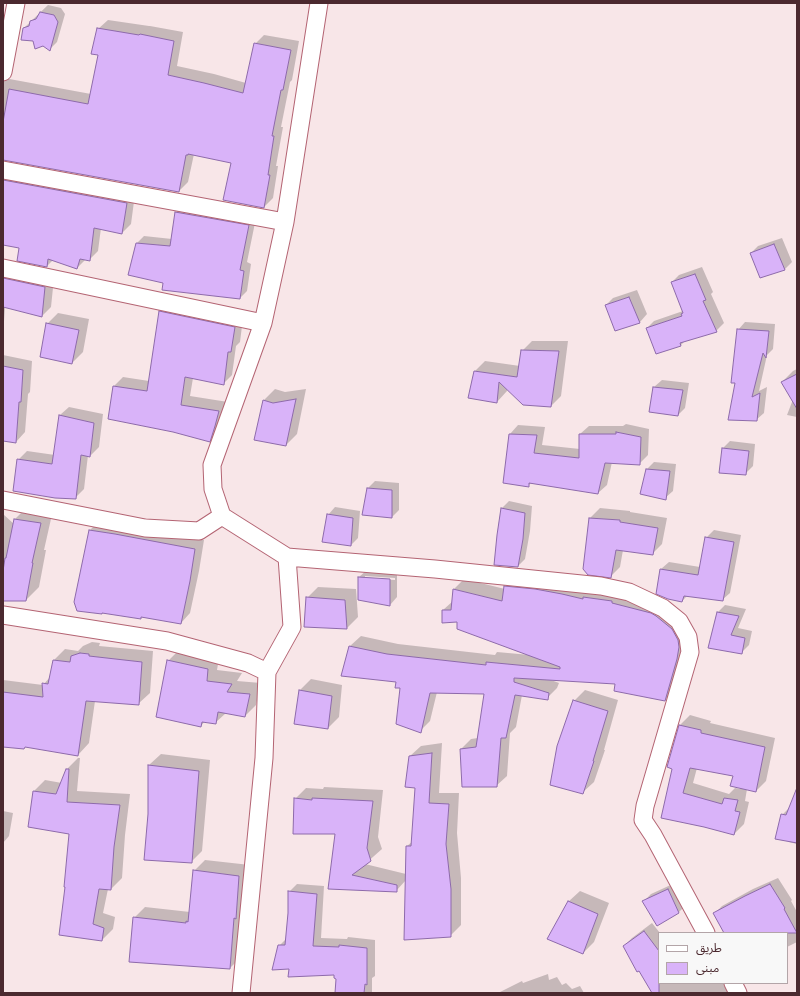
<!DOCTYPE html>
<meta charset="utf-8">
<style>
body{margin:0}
#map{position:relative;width:800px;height:996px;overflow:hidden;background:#f8e6e8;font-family:"Public Sans","Noto Sans Arabic",sans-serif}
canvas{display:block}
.frame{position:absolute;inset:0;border:4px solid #4b292f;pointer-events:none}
.legend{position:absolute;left:658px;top:932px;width:130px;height:52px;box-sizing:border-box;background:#f8f8f8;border:1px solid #b3a5a8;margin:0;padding:5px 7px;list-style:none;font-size:12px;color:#4b292f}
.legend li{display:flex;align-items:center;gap:8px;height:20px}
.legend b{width:20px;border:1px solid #b3a5a8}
</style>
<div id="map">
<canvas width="800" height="996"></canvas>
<div class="frame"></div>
<ul class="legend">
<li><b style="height:5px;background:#fff"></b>طريق</li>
<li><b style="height:11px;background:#d9b3f9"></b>مبنى</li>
</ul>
</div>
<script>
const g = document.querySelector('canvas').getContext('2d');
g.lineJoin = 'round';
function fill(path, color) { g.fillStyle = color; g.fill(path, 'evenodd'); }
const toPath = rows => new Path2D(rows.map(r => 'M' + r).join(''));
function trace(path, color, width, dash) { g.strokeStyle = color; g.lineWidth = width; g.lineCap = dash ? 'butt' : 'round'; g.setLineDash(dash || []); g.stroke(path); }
const shadow = toPath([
 [48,5,61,8,65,14,57,42,50,49,34,40,24,28],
 [108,20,149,26,150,26,183,32,177,66,214,74,246,83,255,44,264,35,299,41,292,80,290,82,281,127,283,127,276,166,278,166,273,198,264,207,232,162,194,154,188,182,179,191,3,159,3,67,4,78,91,94,99,54,98,29],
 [3,165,135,194,131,224,122,233,101,228,98,251,89,260,86,259,77,268,53,260,47,266,20,247,3,244],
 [184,205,256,218,247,262,251,264,247,291,240,298,165,283,137,243,144,236,172,239,176,212],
 [782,238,792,262,785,269,761,277,751,253,758,246],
 [3,263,54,278,51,307,42,316,5,307,3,336],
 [702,267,713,292,711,294,724,323,716,331,685,341,681,345,657,353,647,328,654,321,683,311,672,282,679,275],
 [637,290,647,314,640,322,615,329,606,305,613,298],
 [169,303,243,318,240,342,236,346,232,375,223,384,193,378,190,396,228,402,219,432,209,441,114,386,123,377,149,381,160,312],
 [58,313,89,319,83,352,72,363,47,324],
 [745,322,775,324,773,349,767,355,759,391,767,387,764,413,756,420,736,381,738,330],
 [532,341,568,341,561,396,551,406,507,388,507,391,497,402,475,371,485,361,520,366,522,351],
 [3,355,32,361,30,392,28,394,25,432,16,442,3,440],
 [797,369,797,417,787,415,792,402,793,401,782,382,793,371],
 [662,380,689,383,685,408,678,415,654,387],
 [275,389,285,392,306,389,297,434,286,445,264,400],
 [69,407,103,414,99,447,90,456,88,455,84,489,75,498,18,460,27,451,55,455,60,415],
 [626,424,649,429,648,455,639,464,612,462,607,485,598,493,531,483,528,486,504,482,510,434,518,425,545,427,542,445,580,449,580,434,589,426,623,426],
 [730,441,755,444,753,466,745,474,723,448],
 [654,462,676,464,673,491,665,498,641,493,647,469],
 [375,481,399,483,399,510,392,517,363,514,368,488],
 [509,501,532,506,530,531,525,559,518,566,498,535,502,508],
 [28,506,53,510,44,550,46,550,39,587,26,600,3,600,3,514,14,524,15,519],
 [335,507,360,511,358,538,351,545,328,515],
 [600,508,630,511,630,512,667,518,662,544,652,554,623,550,620,567,610,577,590,518],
 [99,521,125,525,204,540,199,571,190,613,181,623,142,617,140,618,103,612,90,530],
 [714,530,741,535,730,593,722,600,688,595,682,601,661,569,669,562,700,567,706,538],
 [367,570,397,572,397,597,390,605,359,577],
 [365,576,395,578,395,580,365,578],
 [515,576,622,591,688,630,675,690,665,700,617,683,551,679,551,680,559,683,557,688,547,698,522,695,516,727,510,733,507,776,496,786,461,749,471,739,478,738,486,693,437,692,430,721,420,731,401,688,397,681,350,646,361,636,398,644,495,655,497,652,530,655,458,621,443,610,453,601,454,589,464,579,505,589,505,587],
 [318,587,356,589,358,617,347,628,306,626,307,598],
 [725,605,746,609,738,628,752,631,749,645,741,653,718,612],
 [92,642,100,643,99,646,153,651,150,693,138,704,95,701,89,743,78,755,26,746,3,746,3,680,43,685,51,676,54,660,65,649,78,651,83,646],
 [179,650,219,658,217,670,242,673,237,681,261,683,256,705,245,716,226,713,215,723,205,721,201,726,168,661],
 [311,679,342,685,339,717,328,728,295,723,300,690],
 [585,690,618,700,604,750,605,750,594,782,582,793,574,701],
 [690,715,711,721,710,723,775,738,766,781,756,791,747,789,745,801,749,802,744,824,734,834,663,817,673,769,680,725],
 [697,768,734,775,741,787,741,789,735,788,729,794,693,783],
 [442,743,439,793,459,793,457,833,461,878,461,925,450,936,406,880,396,891,329,888,336,833,295,799,306,788,323,789,324,787,383,790,378,837,382,849,365,864,406,874,407,846,413,841,416,787,410,756,421,746],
 [161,754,210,760,202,851,191,862,149,814,149,765],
 [78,758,80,758,77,791,130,794,125,835,122,878,111,889,108,889,103,913,115,917,113,929,102,940,66,886,70,833,29,826,34,791,45,780,62,783,67,769],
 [797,789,797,844,789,842,789,840,782,815,791,806],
 [3,811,13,813,9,836,3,843],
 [205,860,250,865,241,957,230,968,134,918,145,907,190,912,194,871],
 [778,878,792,900,791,901,797,912,797,942,787,947,787,933,726,933,715,913,722,906,753,889],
 [675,883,686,905,679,912,644,901,651,894],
 [297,884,324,886,321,938,347,939,348,937,375,940,375,976,372,978,372,993,336,993,337,978,336,974,290,968,279,946,287,938,289,892],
 [580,891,609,903,594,942,583,953,568,902],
 [652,923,660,933,659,983,734,983,739,993,653,993,624,946,632,938],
 [548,974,549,980,557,977,562,985,566,983,572,989,580,986,584,993,498,993,522,981,523,983]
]);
const building = toPath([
 [40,12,54,15,58,22,50,51,43,46,35,49,33,41,21,40,23,28,29,26,30,21,36,19,40,12],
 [97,28,139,35,140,34,174,41,168,75,204,83,243,93,254,43,291,50,283,90,281,90,272,136,274,136,268,175,270,175,264,208,223,200,231,163,188,154,188,155,186,155,179,192,3,160,3,122,9,89,88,104,98,55,91,54,97,28],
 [3,180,127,203,122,234,94,228,90,261,80,259,77,269,48,259,47,267,17,261,19,248,3,245,3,180],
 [175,212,249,225,240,270,244,271,240,299,162,290,163,283,128,275,136,243,170,246,175,212],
 [774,244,785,270,760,278,750,253,774,244],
 [695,274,706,300,703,301,717,332,680,343,681,346,656,354,646,328,682,316,681,314,683,313,671,282,695,274],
 [3,278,45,287,42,317,3,307,3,278],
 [629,297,640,323,615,331,605,305,629,297],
 [159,311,235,327,231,352,228,352,224,385,185,377,181,405,219,411,215,426,210,442,173,432,108,419,113,386,147,391,159,311],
 [46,323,79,330,72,364,40,357,46,323],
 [737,329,769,331,766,358,763,353,752,397,760,393,757,421,728,420,735,383,731,383,737,329],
 [521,350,559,351,551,407,523,405,499,382,497,403,468,398,474,371,517,377,521,350],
 [3,366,23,370,21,402,19,402,16,443,3,441,3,366],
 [797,374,797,409,781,382,797,374],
 [653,387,683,390,678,416,649,412,653,387],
 [296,399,286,446,254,440,263,400,273,403,296,399],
 [59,415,94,423,90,457,81,455,76,499,55,498,13,491,17,459,52,464,59,415],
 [616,432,641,437,640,465,605,463,598,494,529,483,529,487,503,483,509,434,537,435,534,453,579,458,579,434,616,434,616,432],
 [722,448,749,451,746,475,719,473,722,448],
 [646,469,670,471,666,500,640,494,646,469],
 [367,488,392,490,392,518,362,515,367,488],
 [501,508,525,513,523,539,518,567,494,565,497,535,501,508],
 [327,514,353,518,351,546,322,542,327,514],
 [589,518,620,520,620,522,658,528,653,555,616,550,611,578,588,575,583,569,589,518],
 [14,519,41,523,32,563,33,563,26,601,3,601,3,571,5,558,6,558,14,519],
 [89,530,115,534,195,549,190,581,181,624,141,617,141,619,102,613,102,614,77,611,74,602,89,530],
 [705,537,734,542,723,601,684,596,682,602,668,599,656,594,660,569,698,575,705,537],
 [358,577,390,579,390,606,358,600,358,577],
 [504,586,535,589,562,594,583,599,583,597,612,601,612,603,651,613,656,616,672,629,678,640,679,647,677,659,665,701,614,691,615,684,514,678,514,682,549,693,548,700,515,695,506,738,501,738,497,787,462,787,460,749,476,747,484,694,430,693,421,733,396,724,400,688,395,688,396,682,341,676,349,646,387,654,486,665,486,662,560,669,560,667,457,629,457,622,442,623,442,610,451,610,453,589,502,601,504,586],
 [306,597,345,600,347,629,304,627,306,597],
 [717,612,739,616,731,635,745,638,742,654,708,648,717,612],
 [80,653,89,654,89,656,142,662,139,705,86,701,78,756,25,747,24,749,3,747,3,692,43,697,42,683,48,684,53,660,70,662,71,656,80,653],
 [167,660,208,669,207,681,232,684,227,692,250,694,245,717,218,712,216,724,202,722,201,727,156,717,167,660],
 [299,690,332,696,328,729,294,724,299,690],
 [573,700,608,711,593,761,594,761,583,794,550,785,557,746,573,700],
 [679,725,701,730,701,733,765,747,756,792,730,786,733,776,690,768,683,793,722,804,724,798,738,800,735,811,740,812,734,835,704,827,661,818,672,769,667,767,679,725],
 [432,753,429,803,449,804,446,844,451,889,451,937,404,940,406,846,411,846,415,788,405,787,409,756,432,753],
 [148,765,199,771,192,863,144,860,148,814,148,765],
 [66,769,69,769,67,802,120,805,114,847,111,890,99,889,93,924,104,928,102,941,59,935,65,887,64,887,69,834,28,827,33,791,56,794,66,769],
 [796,790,797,790,797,843,775,839,781,814,786,815,796,790],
 [294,798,312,800,312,798,373,801,367,848,371,861,352,875,397,885,397,892,328,889,335,834,293,834,294,798],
 [193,870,239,876,236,919,234,918,230,969,129,962,133,917,186,923,186,921,188,922,193,870],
 [770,884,785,908,784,909,797,933,724,933,713,913,745,896,770,884],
 [668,889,679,913,657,926,642,901,668,889],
 [288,891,317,894,313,946,339,947,339,945,367,948,367,985,365,984,364,993,335,993,336,979,334,978,334,975,288,977,289,969,272,970,278,945,285,945,288,913,288,891],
 [568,901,598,914,583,954,547,939,568,901],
 [644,931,659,951,659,993,652,993,639,971,637,972,623,946,644,931]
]);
const minor = toPath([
 [3,72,16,3],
 [3,170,285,222],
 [3,268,263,323],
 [3,500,145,528,199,531,222,516,287,557,292,627,267,672],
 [222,516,213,489,212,465,263,323,285,222,319,3],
 [287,557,435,569,601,586,629,592,663,608,679,621,688,637,690,652,645,806,643,820,653,835,706,933],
 [3,615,167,641,248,663,267,672,264,758,241,993],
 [733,983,738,993]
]);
fill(shadow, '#0003');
fill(building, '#d9b3f9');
trace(building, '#8d6aaa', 1);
trace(minor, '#b46473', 19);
trace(minor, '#fff', 17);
</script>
